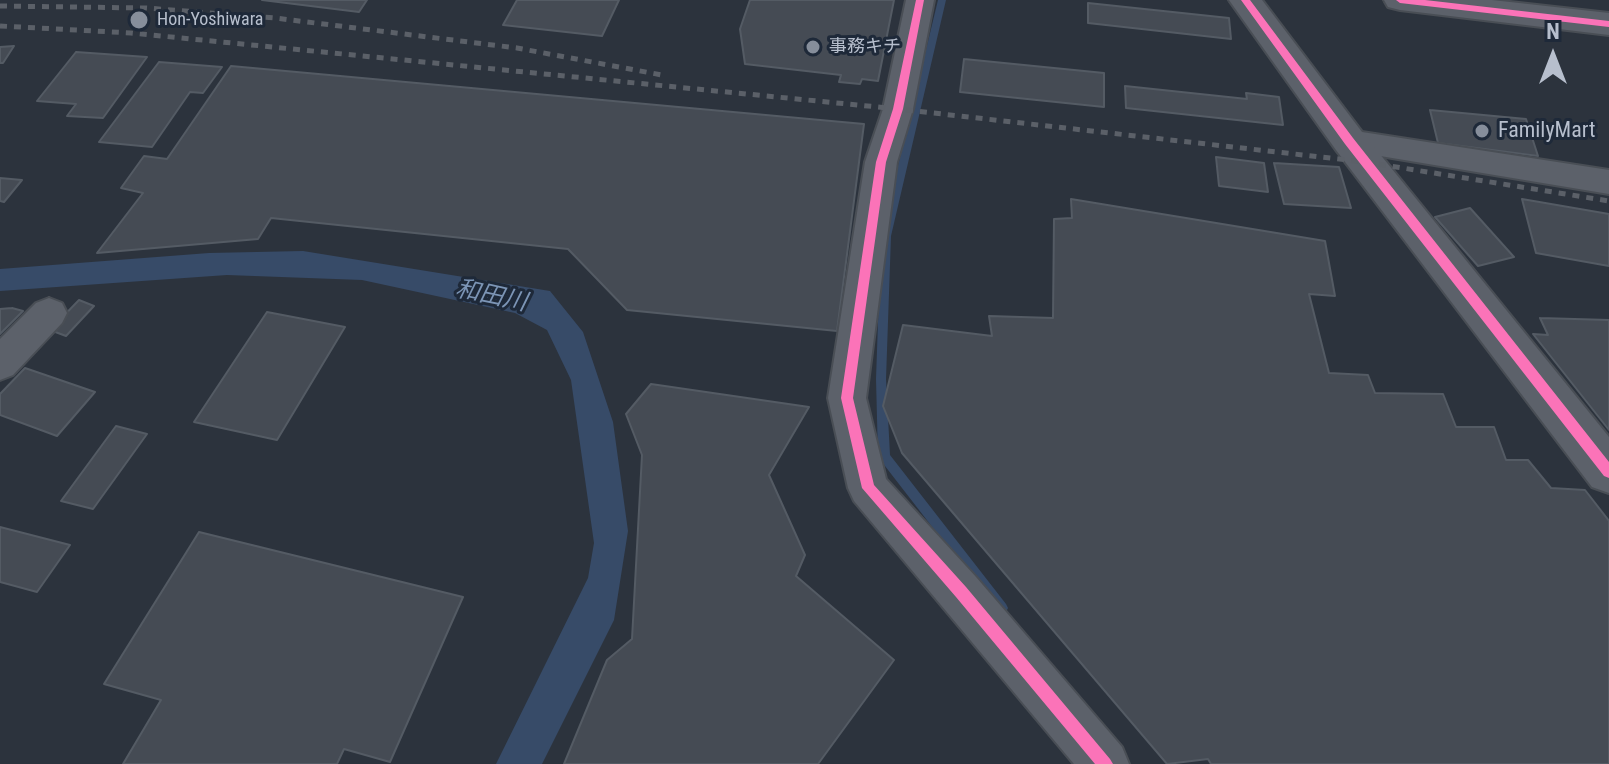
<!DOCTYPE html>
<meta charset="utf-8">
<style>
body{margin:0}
#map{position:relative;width:1609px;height:764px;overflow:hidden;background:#2c333d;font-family:"Roboto Condensed",sans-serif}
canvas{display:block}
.north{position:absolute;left:1513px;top:16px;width:80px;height:80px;-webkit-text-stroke:6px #1e2939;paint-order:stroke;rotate:0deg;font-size:22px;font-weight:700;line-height:32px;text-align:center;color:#b7bfcd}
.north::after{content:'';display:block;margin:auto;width:28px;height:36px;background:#b7bfcd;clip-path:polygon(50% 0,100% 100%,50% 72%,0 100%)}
</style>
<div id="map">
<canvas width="1609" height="764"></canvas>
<div class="north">N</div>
</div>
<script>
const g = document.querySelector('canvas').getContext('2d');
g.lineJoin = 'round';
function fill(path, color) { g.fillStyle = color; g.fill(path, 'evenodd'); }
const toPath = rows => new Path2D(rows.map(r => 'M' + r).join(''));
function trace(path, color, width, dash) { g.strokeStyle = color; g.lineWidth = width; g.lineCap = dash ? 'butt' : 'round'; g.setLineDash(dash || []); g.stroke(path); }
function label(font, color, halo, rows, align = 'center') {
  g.font = font + ' "Roboto Condensed","Noto Sans JP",sans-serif'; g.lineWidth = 6; g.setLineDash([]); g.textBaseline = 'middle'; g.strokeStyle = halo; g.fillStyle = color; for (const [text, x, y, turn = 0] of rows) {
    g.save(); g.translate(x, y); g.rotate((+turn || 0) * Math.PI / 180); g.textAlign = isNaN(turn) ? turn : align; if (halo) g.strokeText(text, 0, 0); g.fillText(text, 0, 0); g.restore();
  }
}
const water = toPath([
 [303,251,550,291,583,332,613,422,628,531,614,620,542,764,496,764,588,578,594,543,571,380,547,330,515,313,362,280,227,275,0,291,0,269,209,253]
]);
const stream = toPath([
 [938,0,946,0,891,236,886,379,890,455,1006,604,1008,608,1006,612,1002,614,998,612,878,457,876,379,881,236,938,0]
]);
const building = toPath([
 [262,0,367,0,359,12,262,0],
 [517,0,619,0,602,36,503,25,517,0],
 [750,0,894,0,878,81,862,79,860,84,839,82,841,75,745,64,740,29,750,0],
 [1088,3,1229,18,1231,39,1088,23,1088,3],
 [14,46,3,63,0,63,0,47,14,46],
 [76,52,147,57,103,118,67,116,76,104,37,101,76,52],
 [964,59,1104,73,1104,107,960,92,964,59],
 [159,62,222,67,203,93,190,92,152,147,99,142,159,62],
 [231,66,864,124,837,331,627,310,568,249,271,218,258,239,97,253,143,193,121,188,144,156,167,159,231,66],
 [1125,86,1247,99,1246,93,1279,97,1283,125,1126,108,1125,86],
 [1430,110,1526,119,1538,156,1438,143,1430,110],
 [1216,157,1264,163,1268,192,1219,186,1216,157],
 [1274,163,1339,167,1351,208,1284,204,1274,163],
 [0,178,22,180,4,202,0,201,0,178],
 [1071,199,1325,241,1335,296,1309,294,1329,373,1368,375,1375,393,1443,394,1456,427,1494,427,1506,460,1528,460,1551,488,1585,490,1609,521,1609,764,1211,764,1208,759,1167,764,902,453,883,406,903,325,992,336,989,316,1053,318,1054,219,1072,218,1071,199],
 [1522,199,1609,214,1609,266,1536,253,1522,199],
 [1470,208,1514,257,1478,266,1435,217,1470,208],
 [79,300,94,306,66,336,50,330,79,300],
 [12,308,23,311,0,334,0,309,12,308],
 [267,312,345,327,277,440,194,422,267,312],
 [1540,318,1609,320,1609,430,1533,334,1548,335,1540,318],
 [25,368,95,392,57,436,0,415,0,394,25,368],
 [651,384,809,407,769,475,805,555,796,576,894,660,818,764,564,764,607,660,632,639,642,455,626,414,651,384],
 [116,426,147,434,93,509,61,501,116,426],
 [0,527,70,545,37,592,0,582,0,527],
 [199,532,463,597,390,762,344,749,337,764,123,764,161,700,104,684,199,532]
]);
const minor = toPath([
 [906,0,934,0,913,109,897,162,866,398,886,479,976,577,1122,747,1129,764,1074,764,854,501,848,488,828,398,865,162,883,109,906,0],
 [1349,130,1609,170,1609,194,1338,149,1333,141,1338,133,1349,130],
 [49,298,62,303,67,313,62,323,13,375,0,380,0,339,36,303,49,298]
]);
const tertiary = toPath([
 [1229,0,1262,0,1362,132,1609,437,1609,493,1592,487,1336,150,1229,0],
 [1384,0,1492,0,1609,13,1609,35,1400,10,1388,7,1384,0]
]);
const rail = toPath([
 [0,6,146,8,275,18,517,48,662,75],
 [0,26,131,33,898,109,1365,162,1609,201]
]);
const cycleway = toPath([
 [916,0,924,0,903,109,886,162,853,398,874,485,966,587,1110,759,1113,764,1095,764,956,597,862,488,841,398,876,162,893,109,916,0],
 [1241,0,1250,0,1353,138,1609,462,1609,478,1604,476,1345,144,1241,0],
 [1396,0,1425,0,1609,21,1609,27,1400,3,1396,0]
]);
const markers = [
 [139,20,10,"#868e9b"],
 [813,47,8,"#868e9b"],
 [1482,131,8,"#868e9b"]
];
const farPoinames = [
 ["Hon-Yoshiwara",157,20],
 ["事務キチ",829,47]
];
const poiNames = [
 ["FamilyMart",1498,131]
];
const waterNames = [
 ["和田川",491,297,12]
];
fill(water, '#374b68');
fill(stream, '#374b68');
fill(building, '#454b54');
trace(building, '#545b64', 2);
trace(minor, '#494e55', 4);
trace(tertiary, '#494e55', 4);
fill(minor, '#5c616a');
fill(tertiary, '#5c616a');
trace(rail, '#5b6068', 5, [7, 7]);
fill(cycleway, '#fb73b8');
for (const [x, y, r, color] of markers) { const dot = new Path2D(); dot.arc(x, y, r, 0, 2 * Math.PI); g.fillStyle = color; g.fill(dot); trace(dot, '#1e2939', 3); }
label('18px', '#b7bfcd', '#1e2939', farPoinames, 'left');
label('22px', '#b7bfcd', '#1e2939', poiNames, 'left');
label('italic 24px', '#7c95b6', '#1e2939', waterNames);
</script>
